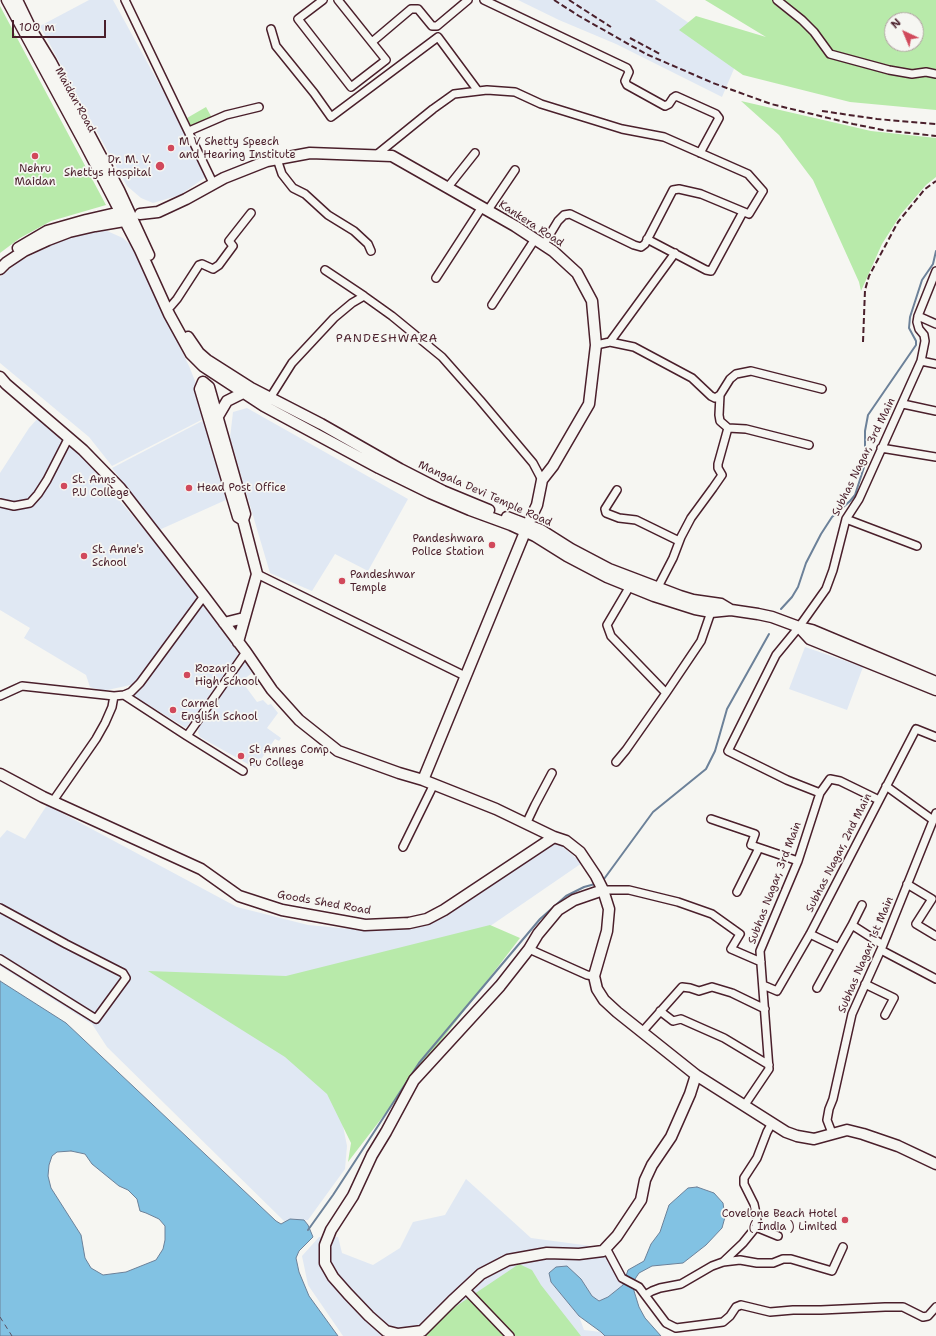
<!DOCTYPE html>
<style>
body{margin:0}
#map{position:relative;width:936px;height:1336px;overflow:hidden;background:#f6f6f2;font-family:"Shantell Sans",sans-serif}
canvas{display:block}
.north{position:absolute;left:884px;top:12px;width:40px;height:40px;box-sizing:border-box;background:#f6f6f2;border:1px solid #b1a0a2;border-radius:50%;rotate:316deg;font-size:11px;font-weight:700;line-height:16px;text-align:center;color:#4a1f2b}
.north::after{content:'';display:block;margin:auto;width:14px;height:18px;background:#d1495b;clip-path:polygon(50% 0,100% 100%,50% 72%,0 100%)}
.scale{position:absolute;left:12px;top:20px;width:94px;height:18px;box-sizing:border-box;border:2px solid #4a1f2b;border-top:0;padding-left:5px;font-size:12px;line-height:14px;white-space:nowrap;color:#4a1f2b;-webkit-text-stroke:3px #f6f6f2;paint-order:stroke}
</style>
<div id="map">
<canvas width="936" height="1336"></canvas>
<div class="north">N</div>
<div class="scale">100 m</div>
</div>
<script>
const g = document.querySelector('canvas').getContext('2d');
g.lineJoin = 'round';
function fill(path, color) { g.fillStyle = color; g.fill(path, 'evenodd'); }
const toPath = rows => new Path2D(rows.map(r => 'M' + r).join(''));
function trace(path, color, width, dash) { g.strokeStyle = color; g.lineWidth = width; g.lineCap = dash ? 'butt' : 'round'; g.setLineDash(dash || []); g.stroke(path); }
function label(font, color, halo, rows, align = 'center') {
  g.font = font + ' "Shantell Sans",sans-serif'; g.lineWidth = 3.5; g.setLineDash([]); g.textBaseline = 'middle'; g.strokeStyle = halo; g.fillStyle = color; for (const [text, x, y, turn = 0] of rows) {
    g.save(); g.translate(x, y); g.rotate((+turn || 0) * Math.PI / 180); g.textAlign = isNaN(turn) ? turn : align; if (halo) g.strokeText(text, 0, 0); g.fillText(text, 0, 0); g.restore();
  }
}
const built = toPath([
 [89,0,113,0,163,91,207,176,180,195,153,203,141,198,127,186,96,130,40,26],
 [518,0,655,0,739,57,722,97,616,44,559,20],
 [87,230,107,231,123,238,135,249,174,335,189,366,209,416,112,466,89,437,0,363,0,277,20,261,61,240],
 [247,408,408,499,368,571,335,554,312,591,270,573,230,438,233,412],
 [39,417,79,453,201,596,135,684,103,691,90,687,86,675,24,638,30,628,0,610,0,473,29,428],
 [208,418,228,499,159,530,112,468],
 [203,605,239,654,186,728,134,696],
 [805,647,863,667,847,710,789,689],
 [244,660,252,673,243,680,243,683,257,702,263,700,268,705,271,704,278,713,267,728,281,738,279,741,275,739,255,768,200,737,198,732,200,725],
 [47,805,237,907,308,925,362,930,418,925,438,917,557,842,582,863,464,944,323,1079,339,1106,347,1146,345,1169,308,1220,285,1222,107,1047,92,1024,0,966,0,838,7,830,25,839],
 [466,1179,531,1238,606,1248,623,1285,608,1297,599,1301,592,1296,581,1279,549,1273,551,1282,579,1316,584,1330,601,1332,605,1336,343,1336,308,1285,302,1256,319,1237,338,1237,342,1253,373,1265,400,1248,413,1222,445,1215]
]);
const green = toPath([
 [705,0,936,0,936,110,850,102,743,75,679,30,696,16,766,37],
 [892,20,916,20,916,44,892,44],
 [0,6,106,205,51,221,20,238,0,253],
 [741,101,871,131,936,138,936,177,926,185,901,214,882,244,861,291,859,282,813,180,779,135],
 [206,107,212,118,192,128,187,118],
 [490,925,520,938,348,1162,351,1143,327,1094,285,1057,148,971,286,976],
 [519,1264,532,1270,541,1285,581,1336,403,1336,431,1323]
]);
const water = toPath([
 [0,981,66,1023,276,1221,281,1224,290,1219,304,1220,308,1225,313,1237,299,1251,296,1258,299,1272,309,1296,338,1336,0,1336,0,981],
 [71,1151,85,1154,92,1164,119,1186,128,1190,137,1199,140,1211,146,1213,159,1219,165,1226,165,1240,163,1249,156,1260,126,1272,103,1275,91,1268,85,1258,81,1235,51,1188,48,1176,49,1165,52,1156,57,1152,71,1151],
 [697,1187,714,1193,723,1203,725,1217,722,1228,706,1245,683,1263,652,1266,639,1273,633,1282,634,1291,639,1307,645,1318,661,1336,605,1336,601,1332,579,1316,551,1282,549,1273,556,1267,567,1266,581,1279,592,1296,599,1301,608,1297,623,1285,628,1270,644,1261,651,1244,660,1232,669,1205,688,1188,697,1187]
]);
const stream = toPath([
 [781,609,792,597,798,587,806,563,821,534,832,517,850,501,855,495,865,464,865,431,868,415,916,345,916,341,909,328,910,317,922,280,933,264,936,251],
 [604,879,653,812,706,769,715,751,727,709,769,634],
 [308,1230,333,1195,419,1063,540,919,566,896,584,887,595,884]
]);
const ferry = toPath([
 [0,1317,12,1336]
]);
const street = toPath([
 [125,0,213,183],
 [323,0,298,19,351,87,386,60,338,0],
 [484,0,627,68,629,72,625,81,627,85,665,106,669,104,673,98,676,96,716,114,719,118,700,153],
 [777,0,802,20,814,32,830,54,889,70,912,74,926,72,936,74],
 [271,29,276,46,314,93,331,117,438,37,478,91],
 [372,42,411,9,418,9,432,26,437,26,468,0],
 [189,131,226,115,259,107],
 [375,156,433,109,454,94,487,90,515,92,541,104,622,129,664,137,748,174,763,191,749,214,701,194,679,189,673,190,645,244,641,247,634,245,570,214,564,215,558,221,544,244],
 [277,159,282,174,293,188,305,194,328,215,354,231,368,244,371,251],
 [448,187,475,153],
 [488,210,515,170],
 [647,239,706,270,711,271,743,212],
 [325,270,364,296],
 [436,278,482,207],
 [492,305,535,239],
 [171,306,177,299,199,265,202,264,213,269,219,265,233,246,229,241,251,213],
 [918,316,936,324],
 [610,342,675,253],
 [596,345,610,342,634,347,692,378,711,396,715,398,720,395,730,379,736,374,751,371,822,389],
 [921,361,936,364],
 [270,398,292,363,334,318,352,303,364,296,392,316,442,357,480,400,533,463,542,480],
 [903,404,936,411],
 [728,428,746,429,809,445],
 [881,448,936,457],
 [617,490,605,509,606,513,619,518,636,520,679,541],
 [0,503,14,506,30,503,38,494,47,480,69,437],
 [846,519,917,546],
 [257,574,465,676],
 [630,586,607,625,611,636,666,693],
 [658,587,673,558,681,537,691,518,713,488,722,475,718,468,718,464,728,428,720,421,719,415,720,395],
 [124,695,187,736],
 [0,696,22,686,114,696,124,695,131,692,140,683,204,596],
 [616,762,626,750,666,693,701,641,711,612],
 [243,771,187,736,246,652],
 [886,786,933,820],
 [820,793,830,779,840,781,879,800],
 [53,801,96,739,105,723,112,707,114,696],
 [711,819,755,834,751,845,798,861],
 [526,824,535,805,552,773],
 [403,847,434,784],
 [907,884,932,899,916,924,936,936],
 [603,890,629,890,678,902,712,914,740,934,731,949,761,962],
 [737,892,759,848],
 [0,908,66,944,123,973,126,978,96,1019,0,959],
 [852,925,862,905],
 [810,934,839,948,852,925,883,945],
 [529,949,587,975,594,976],
 [881,950,936,979],
 [865,984,894,998,885,1015],
 [763,985,777,991,810,934,916,729,936,737],
 [817,988,839,948],
 [660,1011,673,1021,681,1019,724,1038,769,1065],
 [642,1032,682,987,690,988,699,991,712,987,732,993,765,1009],
 [744,1106,769,1069,760,951,798,861,820,793,787,780,728,751,776,655,799,627,826,589,833,570,846,519,859,499,921,361,925,341,924,335,919,329,917,322,918,316,936,271],
 [832,1133,827,1120,829,1109,833,1099,852,1014,883,945,936,813],
 [756,1227,778,1236],
 [606,1248,622,1278,639,1287,666,1323,676,1328,723,1322,730,1316,736,1307,741,1305,770,1312,793,1310,821,1310,885,1307,903,1307,923,1317,928,1316,936,1307],
 [723,1262,743,1243,756,1227,757,1218,754,1204,744,1184,744,1178,757,1158,767,1132,772,1123],
 [462,1292,465,1289,510,1336],
 [645,1295,652,1291,660,1288,681,1284,712,1266,723,1262,740,1260,757,1263,773,1263,783,1259,791,1259,832,1271,843,1247]
]);
const secondary = toPath([
 [7,0,85,144,140,250,169,314,191,354,203,366,264,406,379,468,430,493,470,510,511,525,535,536,567,556,607,577,654,596,695,609,711,612,731,610,758,614,772,617,799,627,812,630,936,682],
 [17,0,32,31,51,62,119,190,149,255],
 [140,214,158,212,186,199,224,178,267,161,310,153,392,156,515,226,553,251,577,273,592,301,596,345,589,404,553,466,542,480,537,505,528,524,525,532,423,780],
 [18,248,47,231,86,220,125,211],
 [0,269,6,263,24,251,48,240,69,232,95,226,130,220],
 [188,337,199,353,207,360,251,388,321,424,400,469,443,491,489,510],
 [0,377,6,384,83,450,120,488,204,596,246,652,272,690,299,720,338,751,399,773,423,780,496,809,554,837,566,841,580,852,596,876,603,890,609,909,607,931,594,976,597,989,604,1000,617,1012,696,1075,786,1132,797,1136,814,1139,847,1130,863,1134,898,1146,936,1164],
 [203,382,209,387,245,514,243,520,238,517,200,389,203,382],
 [217,418,227,401,243,393],
 [507,517,541,530,571,549,609,569,680,596,693,600,721,604,731,610],
 [224,623,244,618],
 [799,627,810,639,936,690],
 [238,642,257,574,243,520],
 [0,774,43,797,201,869,239,896,282,910,365,925,409,923,427,919,444,910,554,837],
 [603,890,574,900,558,910,538,934,529,949,500,986,414,1080,386,1132,372,1155,353,1196,331,1230,325,1245,325,1263,333,1277,348,1294,369,1316,386,1331,398,1334,422,1331,452,1301,481,1274,508,1260,547,1253,579,1254,603,1251,617,1236,641,1200,645,1180,652,1165,671,1137,690,1094,696,1075]
]);
const rail = toPath([
 [554,0,579,16,646,54,713,83,771,104,853,124,883,130,936,136],
 [569,0,611,27],
 [630,38,660,54],
 [822,111,877,119,936,124],
 [863,342,865,290,869,276,898,222,925,189,936,181]
]);
const markers = [
 [171,148,4,"#d1495b"],
 [35,156,4,"#d1495b"],
 [160,166,5,"#d1495b"],
 [64,486,4,"#d1495b"],
 [189,488,4,"#d1495b"],
 [492,545,4,"#d1495b"],
 [84,556,4,"#d1495b"],
 [342,581,4,"#d1495b"],
 [187,675,4,"#d1495b"],
 [173,710,4,"#d1495b"],
 [241,756,4,"#d1495b"],
 [845,1220,4,"#d1495b"]
];
const streetNames = [
 ["Maidan Road",75,100,61],
 ["Kankera Road",531,224,33],
 ["Subhas Nagar, 3rd Main",864,457,-64],
 ["Mangala Devi Temple Road",485,494,24],
 ["Subhas Nagar, 2nd Main",839,853,-63],
 ["Subhas Nagar, 3rd Main",775,883,-69],
 ["Goods Shed Road",324,903,10],
 ["Subhas Nagar, 1st Main",866,955,-67]
];
const poiNames = [
 ["M V Shetty Speech",179,142],
 ["and Hearing Institute",179,155],
 ["Dr. M. V.",151,160,"right"],
 ["Shettys Hospital",151,173,"right"],
 ["Nehru",35,169,"center"],
 ["Maidan",35,182,"center"],
 ["St. Anns",72,480],
 ["P.U College",72,493],
 ["Head Post Office",197,488],
 ["Pandeshwara",484,539,"right"],
 ["Police Station",484,552,"right"],
 ["St. Anne's",92,550],
 ["School",92,563],
 ["Pandeshwar",350,575],
 ["Temple",350,588],
 ["Rozario",195,669],
 ["High School",195,682],
 ["Carmel",181,704],
 ["English School",181,717],
 ["St Annes Comp",249,750],
 ["Pu College",249,763],
 ["Covelone Beach Hotel",837,1214,"right"],
 ["( India ) Limited",837,1227,"right"]
];
const neighbourhoodNames = [
 ["PANDESHWARA",387,339]
];
fill(built, '#e0e8f3');
fill(green, '#b8eaaa');
fill(water, '#82c2e3');
trace(water, '#6c8199', 1);
trace(stream, '#6c8199', 2);
trace(ferry, '#5b5062', 1, [5, 4]);
trace(street, '#4a1f2b', 10);
trace(secondary, '#4a1f2b', 13);
trace(street, '#f6f6f2', 7);
trace(secondary, '#f6f6f2', 10);
trace(rail, '#4a1f2b', 2, [6, 3]);
for (const [x, y, r, color] of markers) { const dot = new Path2D(); dot.arc(x, y, r, 0, 2 * Math.PI); g.fillStyle = color; g.fill(dot); trace(dot, '#f6f6f2', 1.5); }
label('11px', '#4a1f2b', '#f6f6f2', streetNames);
label('11px', '#4a1f2b', '#f6f6f2', poiNames, 'left');
g.letterSpacing = '1px';
label('12px', '#4a1f2b', '#f6f6f2', neighbourhoodNames);
g.letterSpacing = '0px';
</script>
